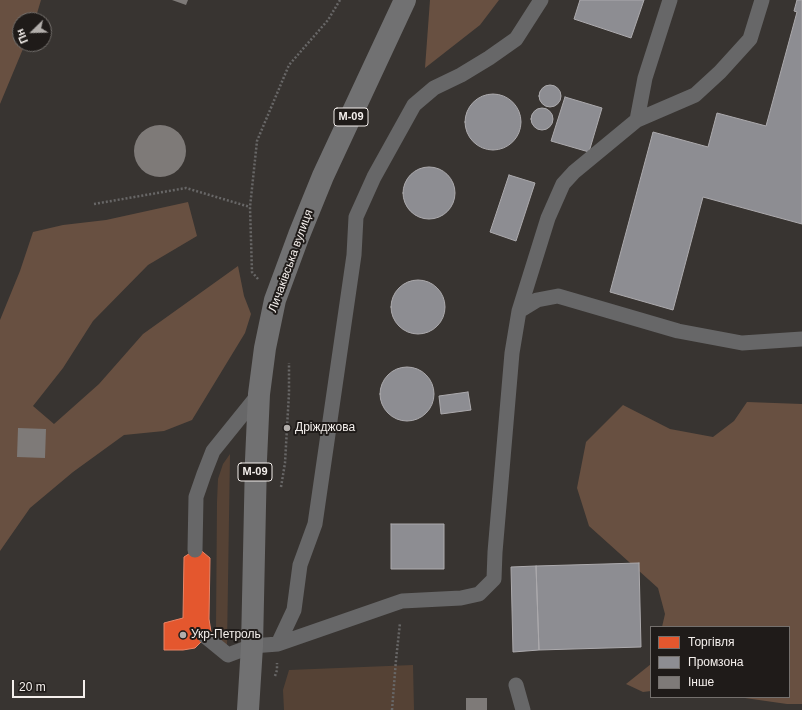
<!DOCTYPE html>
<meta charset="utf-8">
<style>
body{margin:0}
#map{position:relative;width:802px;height:710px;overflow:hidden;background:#383431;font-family:Arial,sans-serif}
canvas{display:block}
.legend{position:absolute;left:650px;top:626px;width:140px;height:72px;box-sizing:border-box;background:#1f1b19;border:1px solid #74706d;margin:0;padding:5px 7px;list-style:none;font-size:12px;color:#f4efec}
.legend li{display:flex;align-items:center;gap:8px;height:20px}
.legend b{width:20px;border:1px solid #74706d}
.north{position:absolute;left:12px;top:12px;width:40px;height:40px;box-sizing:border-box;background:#1f1b19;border:1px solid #74706d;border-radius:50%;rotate:247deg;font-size:11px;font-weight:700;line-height:16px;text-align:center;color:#f4efec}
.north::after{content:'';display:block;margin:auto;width:14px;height:18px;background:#b2aeab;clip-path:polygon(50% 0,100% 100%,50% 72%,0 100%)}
.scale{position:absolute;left:12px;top:680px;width:73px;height:18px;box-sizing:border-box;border:2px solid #f4efec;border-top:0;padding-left:5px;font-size:12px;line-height:14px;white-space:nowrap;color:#f4efec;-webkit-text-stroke:3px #1f1b19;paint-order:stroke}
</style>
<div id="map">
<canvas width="802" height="710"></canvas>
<ul class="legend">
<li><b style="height:11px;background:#e4572e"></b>Торгівля</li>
<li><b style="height:11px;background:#8d8d92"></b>Промзона</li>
<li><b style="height:11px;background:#7e7a78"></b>Інше</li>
</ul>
<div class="north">Пн</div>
<div class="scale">20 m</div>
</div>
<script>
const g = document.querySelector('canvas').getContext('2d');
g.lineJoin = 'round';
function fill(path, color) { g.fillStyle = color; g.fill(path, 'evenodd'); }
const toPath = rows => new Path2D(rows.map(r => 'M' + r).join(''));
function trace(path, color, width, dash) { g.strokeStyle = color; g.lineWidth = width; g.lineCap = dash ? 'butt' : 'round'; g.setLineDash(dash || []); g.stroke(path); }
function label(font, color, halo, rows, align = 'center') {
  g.font = font + ' Arial,sans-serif'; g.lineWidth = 4; g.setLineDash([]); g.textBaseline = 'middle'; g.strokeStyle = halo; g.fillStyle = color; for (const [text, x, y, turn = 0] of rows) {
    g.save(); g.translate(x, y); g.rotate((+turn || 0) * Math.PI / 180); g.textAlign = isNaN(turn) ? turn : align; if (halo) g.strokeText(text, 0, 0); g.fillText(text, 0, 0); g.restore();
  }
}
const green = toPath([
 [230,454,227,646,223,643,218,636,216,628,217,502,218,479,223,464],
 [413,665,414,710,284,710,283,690,289,670]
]);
const forest = toPath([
 [0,0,41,0,35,20,20,20,20,44,25,44,0,104],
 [430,0,499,0,480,25,425,68],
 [188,202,197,236,148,265,93,321,63,368,33,406,54,424,99,384,143,334,238,266,244,296,251,314,245,333,192,420,164,431,124,435,73,472,30,508,0,551,0,320,20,271,33,232,63,225,106,220],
 [747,402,802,404,802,704,787,704,738,697,789,697,789,627,662,627,665,614,658,588,589,526,577,488,586,442,623,405,670,429,713,437,734,421],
 [651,664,651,691,643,692,626,684]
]);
const shops = toPath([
 [198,548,210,558,209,619,211,632,195,648,183,650,164,650,164,623,183,618,184,557,198,548]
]);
const industry = toPath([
 [580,0,644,0,631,38,574,19,580,0],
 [797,0,802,0,802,224,703,197,673,310,610,292,653,132,708,147,717,113,766,126,797,12,794,11,797,0],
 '539 96a11 11 0 1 1 22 0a11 11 0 1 1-22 0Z',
 '465 122a28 28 0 1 1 56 0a28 28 0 1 1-56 0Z',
 [565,97,602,108,589,152,551,141,565,97],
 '531 119a11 11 0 1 1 22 0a11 11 0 1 1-22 0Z',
 '403 193a26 26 0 1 1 52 0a26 26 0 1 1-52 0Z',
 [509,175,535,183,516,241,490,232,509,175],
 '391 307a27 27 0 1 1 54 0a27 27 0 1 1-54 0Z',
 '380 394a27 27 0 1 1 54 0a27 27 0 1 1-54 0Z',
 [468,392,471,410,441,414,439,396,468,392],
 [391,524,444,524,444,569,391,569,391,524],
 [639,563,641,647,539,650,536,566,639,563],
 [536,566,539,650,513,652,511,567,536,566]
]);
const building = toPath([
 [172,0,188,0,186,5],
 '134 151a26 26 0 1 1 52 0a26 26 0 1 1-52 0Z',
 [18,428,46,429,45,458,17,457],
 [466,698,487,698,487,710,466,710]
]);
const path = toPath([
 [94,204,186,188,250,207],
 [258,279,252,272,250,207,257,141,289,65,328,20,340,0],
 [281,487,285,463,289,393,289,363],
 [275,676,277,670,277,663],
 [392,710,396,660,400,623]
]);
const lane = toPath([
 [637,120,645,78,670,0],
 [519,311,537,300,558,296,678,331,742,343,802,339],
 [195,550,196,497,204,474,213,451,259,394],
 [206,637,228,655,252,646,278,644,402,601,461,598,479,594,494,579,495,552,512,353,519,311,548,218,563,184,574,172,637,120,695,95,720,72,750,39,762,0],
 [278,644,294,610,300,565,315,524,354,255,356,217,374,177,414,105,434,88,461,75,489,58,516,39,541,0],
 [516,685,523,710]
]);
const primary = toPath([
 [248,710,252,646,256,460,259,394,265,348,275,300,299,235,323,176,405,0]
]);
const markers = [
 [287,428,4,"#b2aeab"],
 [183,635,4,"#b2aeab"]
];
const shields = [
 [351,117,34],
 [255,472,34]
];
const shieldNames = [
 ["М-09",351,117],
 ["М-09",255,472]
];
const streetNames = [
 ["Личаківська вулиця",291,261,-70]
];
const poiNames = [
 ["Дріжджова",295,428],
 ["Укр-Петроль",191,635]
];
fill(green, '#554235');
fill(forest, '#685041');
fill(shops, '#e4572e');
trace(shops, '#e98567', 1);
fill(industry, '#8d8d92');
trace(industry, '#acaaad', 1);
fill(building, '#7e7a78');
trace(path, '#686767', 2.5, [2, 2]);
trace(lane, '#676768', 15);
trace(primary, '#717172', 22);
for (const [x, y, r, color] of markers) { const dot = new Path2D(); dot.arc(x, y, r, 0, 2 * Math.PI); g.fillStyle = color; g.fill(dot); trace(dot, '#1f1b19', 1.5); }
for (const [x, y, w] of shields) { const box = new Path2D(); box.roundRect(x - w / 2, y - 9, w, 18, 3); g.fillStyle = '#1f1b19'; g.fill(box); trace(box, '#f4efec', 1); }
label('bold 11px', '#f4efec', null, shieldNames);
label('12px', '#f4efec', '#1f1b19', streetNames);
label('12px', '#f4efec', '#1f1b19', poiNames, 'left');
</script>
